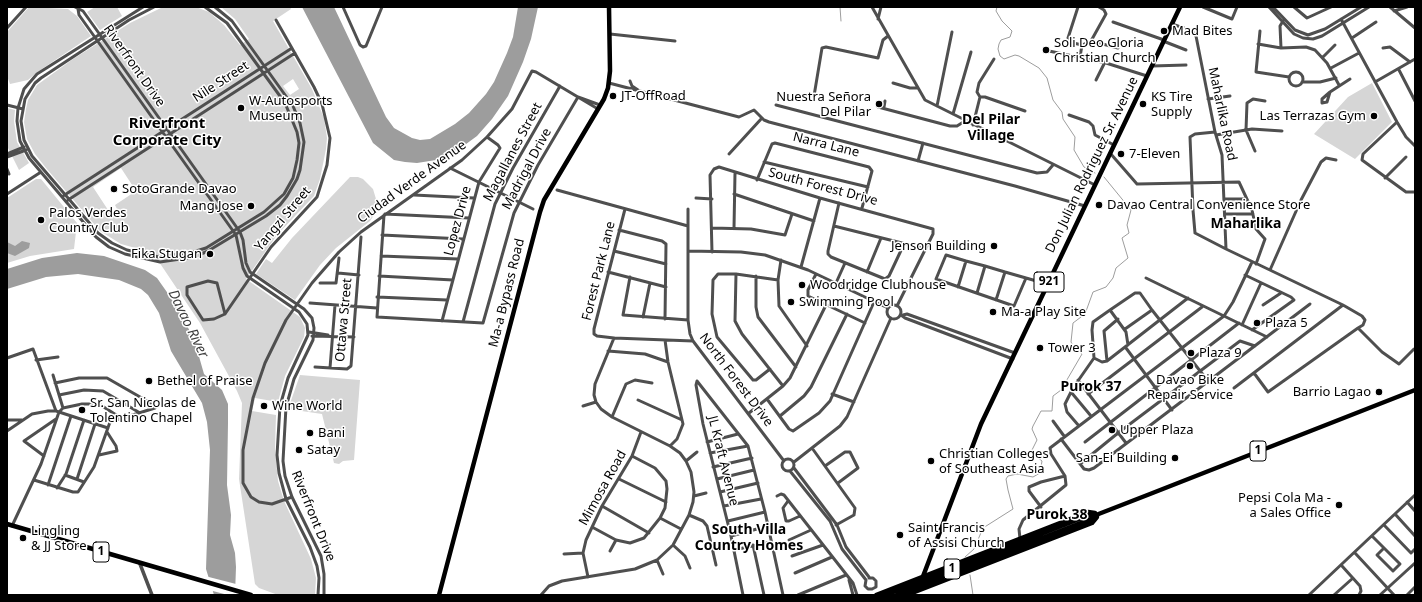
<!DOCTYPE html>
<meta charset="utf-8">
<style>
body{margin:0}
#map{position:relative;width:1422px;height:602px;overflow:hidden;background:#fff;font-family:"Noto Sans",sans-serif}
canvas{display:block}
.frame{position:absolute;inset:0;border:8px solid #000;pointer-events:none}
</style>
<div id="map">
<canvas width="1422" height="602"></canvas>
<div class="frame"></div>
</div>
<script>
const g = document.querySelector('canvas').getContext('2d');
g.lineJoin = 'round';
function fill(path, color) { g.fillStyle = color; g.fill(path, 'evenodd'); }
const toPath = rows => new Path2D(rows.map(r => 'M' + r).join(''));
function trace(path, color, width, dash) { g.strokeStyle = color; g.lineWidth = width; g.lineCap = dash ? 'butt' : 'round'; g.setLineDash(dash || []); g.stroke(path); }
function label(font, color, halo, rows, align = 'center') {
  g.font = font + ' "Noto Sans",sans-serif'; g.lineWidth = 3; g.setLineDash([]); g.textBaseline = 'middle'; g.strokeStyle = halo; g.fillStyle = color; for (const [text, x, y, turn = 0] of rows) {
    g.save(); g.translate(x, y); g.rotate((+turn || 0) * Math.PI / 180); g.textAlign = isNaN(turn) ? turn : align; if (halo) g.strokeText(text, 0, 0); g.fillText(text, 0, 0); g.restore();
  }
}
const green = toPath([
 [29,7,68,9,77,16,91,36,36,73,28,80,10,84,7,76,7,32],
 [95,7,117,7,122,16,100,30,87,12],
 [163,7,196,7,209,12,224,25,240,45,249,39,235,19,221,7,290,7,291,9,273,21,312,89,324,118,327,138,326,149,320,179,314,196,277,235,246,279,300,317,305,328,304,337,285,376,278,402,255,398,252,411,276,415,275,449,278,481,284,501,311,559,316,578,315,595,278,595,259,588,255,584,239,479,242,403,237,391,200,323,153,253,121,244,100,231,46,168,35,154,27,139,24,122,26,109,28,100,37,85,73,59,130,23],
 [293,79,299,89,290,95,283,86],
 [121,168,136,191,115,205,117,209,110,213,93,187],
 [1372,83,1392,122,1355,159,1314,134,1348,97],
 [7,108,15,110,14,121,17,142,29,163,19,170,7,146],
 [350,177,358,177,363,179,373,189,376,199,374,215,370,221,336,248,320,265,295,300,256,274,266,259,272,263,292,238],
 [36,179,41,179,77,223,74,249,30,256,7,263,7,198],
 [300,375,360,380,354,460,343,461,339,464,334,463,322,414,288,409]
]);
const water = toPath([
 [302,7,334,7,386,117,394,128,412,138,420,140,430,139,455,124,469,113,486,94,494,82,507,53,513,37,518,7,538,7,531,39,523,62,508,96,492,119,477,136,462,147,436,160,417,163,405,162,394,160,373,143],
 [22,241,30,243,29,248,15,256,7,253,7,242,15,246],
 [77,253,104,256,145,270,157,278,176,305,194,339,204,374,222,390,228,404,228,423,227,485,231,515,230,535,235,553,236,567,235,595,214,595,206,569,210,450,207,422,202,403,171,351,159,313,148,295,141,289,119,280,78,274,46,277,7,289,7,269,42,258]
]);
const pier = toPath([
 [205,576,236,584,237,595,228,595,209,590]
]);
const stream = toPath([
 [840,7,841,21],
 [997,7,996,11,1002,21,1012,31,1010,37,1001,40,999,44,998,49,1000,56,1004,59,1015,55,1019,56,1039,68,1047,78,1053,100,1062,112,1063,119,1075,137,1074,150,1084,167,1095,173],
 [965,557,974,549,983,528,1013,509,1008,490,1006,479,1008,476,1017,474,1033,477,1040,473,1042,461,1031,452,1037,440,1032,429,1033,426,1041,411,1052,411,1053,396,1061,390,1082,354,1074,347,1071,342,1073,323,1085,314,1093,292,1106,287,1113,278,1116,268,1128,258,1122,238,1129,233,1127,225,1131,210,1104,177],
 [970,575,973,595]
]);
const minor = toPath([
 [75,7,83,11,98,32,240,232,243,240,246,263,250,272,304,309,312,318,314,328,313,340,294,379,286,407,283,461,285,476,292,497,321,556,324,574,324,595],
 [143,7,37,74,24,89,18,108,17,121,20,141,29,158,96,237,109,247,125,254,160,262,194,257,208,251,266,216,280,205,287,196,297,179,300,170,304,142,300,123,293,106,232,21,215,7],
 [154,7,129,20,41,78,35,83,25,99,21,121,24,140,32,156,98,233,112,243,127,250,159,257,193,252,206,248,264,212,284,194,293,178,297,160,299,143,297,132,285,103,227,23,205,7],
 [343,7,360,45,363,47,366,46,382,7],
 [872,7,925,100,1095,185],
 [1078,7,1068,38,1069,42,1082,45,1091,41,1118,48],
 [1203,7,1232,19,1237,7],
 [1269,7,1294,34,1303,38,1313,39,1322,36,1369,7],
 [1273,7,1295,30,1308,35,1325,29,1361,7],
 [1294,7,1307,18,1331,7],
 [1390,7,1415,28],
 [78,9,79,15,236,235,243,268,247,276,299,312,307,324,308,335,288,378,280,406,277,455,279,473,286,499,310,547,317,566,319,578,318,595],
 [1394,11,1407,7],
 [878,19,881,7],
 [1341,19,1397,122,1406,137,1415,146],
 [1113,22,1164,40],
 [1172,24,1192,31,1196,36,1215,132,1222,155,1226,249],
 [7,28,26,7],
 [1260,31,1256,72,1289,77],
 [610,34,675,41],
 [1352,38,1376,22],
 [1091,41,1106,14,1104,10,1099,7],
 [1163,41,1186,50],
 [1258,44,1281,48,1306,47,1315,50,1327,63,1339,85],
 [1281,48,1280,26,1283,21],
 [1383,48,1390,47,1410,62],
 [1049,51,1106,63,1147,76],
 [1080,57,1082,45],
 [1323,57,1335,45],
 [1152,66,1186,65],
 [1331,68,1359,53],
 [1399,70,1415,101],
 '1289 79a7 7 0 1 1 14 0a7 7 0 1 1-14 0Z',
 [1096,80,1105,62],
 [630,81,632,86,638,90],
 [1302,82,1320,82,1336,78],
 [1375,82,1415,59],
 [609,83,739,117,754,110,764,120,769,122,1015,186,1085,206],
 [893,83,910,88,917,88],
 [1330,92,1327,102,1322,103,1322,99,1330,92],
 [1330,92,1350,79],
 [814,96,822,48,826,47,878,58,883,40,888,36],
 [578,97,600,105],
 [980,97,985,97,1025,111],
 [1208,99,1230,96],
 [7,105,23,109],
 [776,105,1037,173,1047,172,1053,165],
 [937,106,952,32],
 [878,107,950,126,957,126,965,121],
 [884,107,885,101],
 [953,114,971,52],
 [1069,115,1089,122,1093,126,1095,135,1114,145],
 [1397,122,1363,154,1362,160,1406,192,1415,192],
 [973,125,980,97,977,92,979,83,994,59],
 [1215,132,1195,134,1190,137,1193,210,1195,233,1226,249,1343,305,1362,316,1365,320,1363,325,1358,328,1268,392,1254,373],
 [1216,135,1252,129,1282,131],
 [1255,151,1246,130,1247,103,1253,99,1265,101],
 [1110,153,1137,184,1239,182,1252,210,1256,229,1265,239,1256,264],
 [7,154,24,147],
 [729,154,762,118],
 [7,157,26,150],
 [918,161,923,143],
 [764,162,868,187],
 [450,168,533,209],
 [7,169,9,174],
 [1385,178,1406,157],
 [757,180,772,144,775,143,869,167,872,171,862,208],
 [557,190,688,226],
 [7,194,41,172],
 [734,194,814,221],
 [414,195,474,198],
 [63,196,292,48],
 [696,198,712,199],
 [1225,199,1247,199],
 [68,200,295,53],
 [839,203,828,251,828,254,831,257,885,279,889,276,904,244],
 [625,209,594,329,594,334,597,336,614,338,693,341],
 [688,209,688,320,690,334,693,341,784,461],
 [385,214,469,218],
 [1225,214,1253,214],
 [384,215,377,317,483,323,514,213,538,165,578,97],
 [834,226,926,249],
 [712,228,751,229,785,235,792,214],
 [734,228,735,173],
 [619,230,662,241,666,244,665,319],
 [382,235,463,239],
 [614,251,666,264],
 [688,251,741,252,765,255,808,270,888,308],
 [712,252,710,175,714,169,719,167,820,198,933,229,933,234,897,306],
 [381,256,458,259],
 [781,260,778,280,779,306,807,346],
 [801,267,820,198],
 [1270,270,1301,200,1321,162,1326,158,1336,160],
 [608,272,666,287],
 [867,272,881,238],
 [338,273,359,275],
 [736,274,735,321,742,334,783,386],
 [816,274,808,290,808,296,865,323],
 [1245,275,1291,297,1294,300,1252,330],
 [379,276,453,280],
 [756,276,756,307,758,317,796,367],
 [630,277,623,315,688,320],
 [1026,278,1014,306,936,279,946,255,966,261,985,266,1005,272,1047,284],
 [1146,278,1267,337],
 [320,283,336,283,339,258],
 [836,283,845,263],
 [958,287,966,261],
 [977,293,985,266],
 [377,297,447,300],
 [996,300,1005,272],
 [310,303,377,308],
 [1263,305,1281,293],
 '887 312a7 7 0 1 1 14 0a7 7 0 1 1-14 0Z',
 [1110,310,1135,293,1140,293,1152,310,1125,329],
 [1152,310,1208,381],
 [225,314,217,283,208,281,187,287,187,295,203,320,214,319,225,314,271,247,317,197,327,165,330,138,322,104,314,87,276,20],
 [901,315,905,318,1013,359],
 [903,315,907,314,1015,353],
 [643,317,650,283],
 [442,321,479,182,500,148,498,145,487,137],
 [463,322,495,204,513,168,560,86],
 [1242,325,1261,283],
 [1358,328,1382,352,1399,364,1414,349],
 [309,332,328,335],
 [312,336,354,337],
 [665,340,668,362,683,424,677,439,670,446],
 [1126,348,1172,410],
 [608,351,645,354,668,362],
 [7,358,33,349,56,411],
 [1094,358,1102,362,1107,361,1188,298],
 [36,360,58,357],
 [1107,361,1104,331,1118,319],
 [315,367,347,369,351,366,361,237],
 [330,368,335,305],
 [770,369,756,380,753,380,717,337,712,314,713,280,718,274,736,274,778,280],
 [53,375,63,408],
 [1078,380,1126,443],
 [1234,388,1343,305],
 [1071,392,1091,416],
 [832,394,854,402],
 [1088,394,1202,307],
 [59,395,84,390,103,391,140,413],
 [767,399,789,429,793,431,819,413,830,401,874,302],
 [638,400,682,420],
 [583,406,596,402],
 [749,413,783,386,790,378,826,305],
 [780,416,804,396,811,387,847,314],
 [612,417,626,384,635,380,652,383],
 [7,420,22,420],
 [1053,421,1064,436],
 [1079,426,1067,412,1065,404,1073,388,1094,358,1092,330,1093,322,1110,310,1126,332,1128,345],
 [7,431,32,414,48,411,56,411,108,428],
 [1061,439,1084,469,1089,470,1094,468,1310,304],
 [707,442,738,434],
 [1085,442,1239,323],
 [812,448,855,508,854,515,836,525],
 [710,453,748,446],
 [99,455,117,451,116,446,107,432],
 [44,456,24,441,56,419],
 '782 465a6 6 0 1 1 12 0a6 6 0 1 1-12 0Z',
 [686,461,697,452],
 [794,462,840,426,847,417,891,318],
 [1080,464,1118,433,1240,341,1255,346],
 [825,466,845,452,850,452,858,468,838,483],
 [713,467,752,458],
 [794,468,837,525,846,547,869,577],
 [790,471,830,521,842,549,866,580],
 [65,475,84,482],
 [77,479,95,424],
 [619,479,666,502],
 [717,479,754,470],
 [34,480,73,492,78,492,94,467,110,422,155,408,154,405,107,378,79,378,55,383],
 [48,485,71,416],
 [57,488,66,474,84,420],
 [720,492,758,483],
 [694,496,706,493],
 [777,496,781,494,784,495,853,583,857,595],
 [292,497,272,504,259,502,251,497,243,483,243,450,253,398,265,363,286,320,312,283,339,252,361,232,462,160,487,137,512,109,532,71,536,72,598,109],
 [788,501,783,508,786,521,789,521,800,516],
 [1407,502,1415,511],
 [602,506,649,533],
 [724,506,761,499],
 [1041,507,1029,491,1029,487,1041,482,1065,476],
 [1395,514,1415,536],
 [689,515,703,521,707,526,716,565],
 [660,518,681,529],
 [728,521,765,512],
 [1384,525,1411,553,1415,549],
 [12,526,41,464,59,412,63,408,82,404,99,404,121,418],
 [592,527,616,540,630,543,644,538,660,518,665,508,667,489,666,481,655,468,632,456],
 [731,536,768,526],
 [1372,536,1400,564,1393,571,1377,555,1384,548],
 [1020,539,1019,529,1023,520,1066,485,1065,476,1051,454,1050,448,1224,316,1233,302,1252,262],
 [789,540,811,530],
 [673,545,685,556,690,568],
 [753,545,764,595],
 [734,550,771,542],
 [610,551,616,540],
 [1355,553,1394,595],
 [564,554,583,553],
 [792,556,823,545],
 [657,560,663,574],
 [1342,566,1360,586,1361,591,1359,595],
 [795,573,832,557],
 [588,577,583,553,586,540,602,506,632,456,641,432],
 [869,578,873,578,876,581,876,587,872,589],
 [849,580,853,595],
 [866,580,865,586,868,589,872,589],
 [541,595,549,586,562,581,635,569,657,560,673,545,689,515,693,502,694,492,691,472,686,461,680,453,670,446,612,417,601,409,596,402,594,395,595,384,614,338],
 [743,595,731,536,703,424,696,385,697,381,748,446,765,512,783,595],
 [798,595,846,575],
 [1309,595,1415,495],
 [1334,595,1353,578],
 [1380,595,1415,563],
 [1407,595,1415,587]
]);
const tertiary = toPath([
 [140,564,152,595]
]);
const primary = toPath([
 [922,579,981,424,1180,7],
 [439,595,540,212,544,200,604,99,608,88,610,71,609,7]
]);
const trunk = toPath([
 [7,524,251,595],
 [876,595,1088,512,1095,513],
 [886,595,1089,515,1096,515,1150,494,1415,390],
 [897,595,1091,519,1096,515],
 [907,595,1092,523,1097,517]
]);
const markers = [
 [1164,31,4,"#000"],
 [1046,50,4,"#000"],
 [613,96,4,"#000"],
 [879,104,4,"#000"],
 [1143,104,4,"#000"],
 [241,108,4,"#000"],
 [1374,116,4,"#000"],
 [1121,154,4,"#000"],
 [114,189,4,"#000"],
 [1099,205,4,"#000"],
 [251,206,4,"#000"],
 [41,220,4,"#000"],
 [994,246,4,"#000"],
 [210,254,4,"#000"],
 [802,285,4,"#000"],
 [791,302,4,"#000"],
 [993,312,4,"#000"],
 [1257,323,4,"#000"],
 [1040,348,4,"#000"],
 [1191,353,4,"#000"],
 [1190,366,4,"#000"],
 [149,381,4,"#000"],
 [1379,392,4,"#000"],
 [264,406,4,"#000"],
 [82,410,4,"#000"],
 [1112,430,4,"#000"],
 [310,433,4,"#000"],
 [299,450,4,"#000"],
 [1175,458,4,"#000"],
 [931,461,4,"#000"],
 [1339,505,4,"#000"],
 [900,535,4,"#000"],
 [23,538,4,"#000"]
];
const shields = [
 [1049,282,30],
 [1258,451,16],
 [101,552,16],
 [952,569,16]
];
const shieldNames = [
 ["921",1049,282],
 ["1",1258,451],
 ["1",101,552],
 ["1",952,569]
];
const poiNames = [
 ["Mad Bites",1172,31],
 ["Soli Deo Gloria",1054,43],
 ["Christian Church",1054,58],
 ["JT-OffRoad",621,96],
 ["Nuestra Señora",871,97,"right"],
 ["Del Pilar",871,112,"right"],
 ["KS Tire",1151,97],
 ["Supply",1151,112],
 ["W-Autosports",249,101],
 ["Museum",249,116],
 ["Las Terrazas Gym",1366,116,"right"],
 ["7-Eleven",1129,154],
 ["SotoGrande Davao",122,189],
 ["Davao Central Convenience Store",1107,205],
 ["Mang Jose",243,206,"right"],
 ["Palos Verdes",49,213],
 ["Country Club",49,228],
 ["Jenson Building",986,246,"right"],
 ["Fika Stugan",202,254,"right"],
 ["Woodridge Clubhouse",810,285],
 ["Swimming Pool",799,302],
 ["Ma-a Play Site",1001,312],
 ["Plaza 5",1265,323],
 ["Tower 3",1048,348],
 ["Plaza 9",1199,353],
 ["Davao Bike",1190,380,"center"],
 ["Repair Service",1190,395,"center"],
 ["Bethel of Praise",157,381],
 ["Barrio Lagao",1371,392,"right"],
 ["Sr. San Nicolas de",90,403],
 ["Tolentino Chapel",90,418],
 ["Wine World",272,406],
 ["Upper Plaza",1120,430],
 ["Bani",318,433],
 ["Satay",307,450],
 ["Christian Colleges",939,454],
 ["of Southeast Asia",939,469],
 ["San-Ei Building",1167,458,"right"],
 ["Pepsi Cola Ma -",1331,498,"right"],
 ["a Sales Office",1331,513,"right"],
 ["Saint Francis",908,528],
 ["of Assisi Church",908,543],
 ["Lingling",31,531],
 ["& JJ Store",31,546]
];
const streetNames = [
 ["Riverfront Drive",134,66,55],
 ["Nile Street",221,82,-33],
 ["Maharlika Road",1222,114,78],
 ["Narra Lane",826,145,14],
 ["Magallanes Street",513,152,-62],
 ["Don Julian Rodriguez Sr. Avenue",1092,165,-64],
 ["Madrigal Drive",527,169,-62],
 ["Ciudad Verde Avenue",412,182,-36],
 ["South Forest Drive",823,187,15],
 ["Yangzi Street",283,219,-50],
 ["Lopez Drive",458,221,-75],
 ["Forest Park Lane",599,271,-76],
 ["Ma-a Bypass Road",507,293,-76],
 ["Ottawa Street",344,320,-85],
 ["North Forest Drive",736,380,53],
 ["JL Kraft Avenue",723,461,76],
 ["Mimosa Road",603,488,-61],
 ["Riverfront Drive",313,516,68]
];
const neighbourhoodNames = [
 ["Del Pilar",991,120],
 ["Village",991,136],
 ["Maharlika",1246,224],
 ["Purok 37",1091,387],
 ["Purok 38",1057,515],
 ["South Villa",749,530],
 ["Country Homes",749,546]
];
const waterNames = [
 ["Davao River",188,324,64]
];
const quarterNames = [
 ["Riverfront",167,124],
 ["Corporate City",167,141]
];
fill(green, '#d6d6d6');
fill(water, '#9d9d9d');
fill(pier, '#fff');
trace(stream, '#9d9d9d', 1);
trace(minor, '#4f4f4f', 3);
trace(tertiary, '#4f4f4f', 3.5);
trace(primary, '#000', 4.5);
trace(trunk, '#000', 4.5);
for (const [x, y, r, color] of markers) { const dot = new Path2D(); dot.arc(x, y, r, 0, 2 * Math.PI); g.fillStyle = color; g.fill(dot); trace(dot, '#fff', 1.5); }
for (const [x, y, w] of shields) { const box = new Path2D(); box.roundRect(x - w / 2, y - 10, w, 20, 3); g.fillStyle = '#fff'; g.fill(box); trace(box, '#000', 1); }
label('bold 12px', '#000', null, shieldNames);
label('13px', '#000', '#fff', poiNames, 'left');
label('13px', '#000', '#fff', streetNames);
label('bold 14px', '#000', '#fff', neighbourhoodNames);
label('italic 14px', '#3e3e3e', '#fff', waterNames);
label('bold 15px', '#000', '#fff', quarterNames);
</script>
